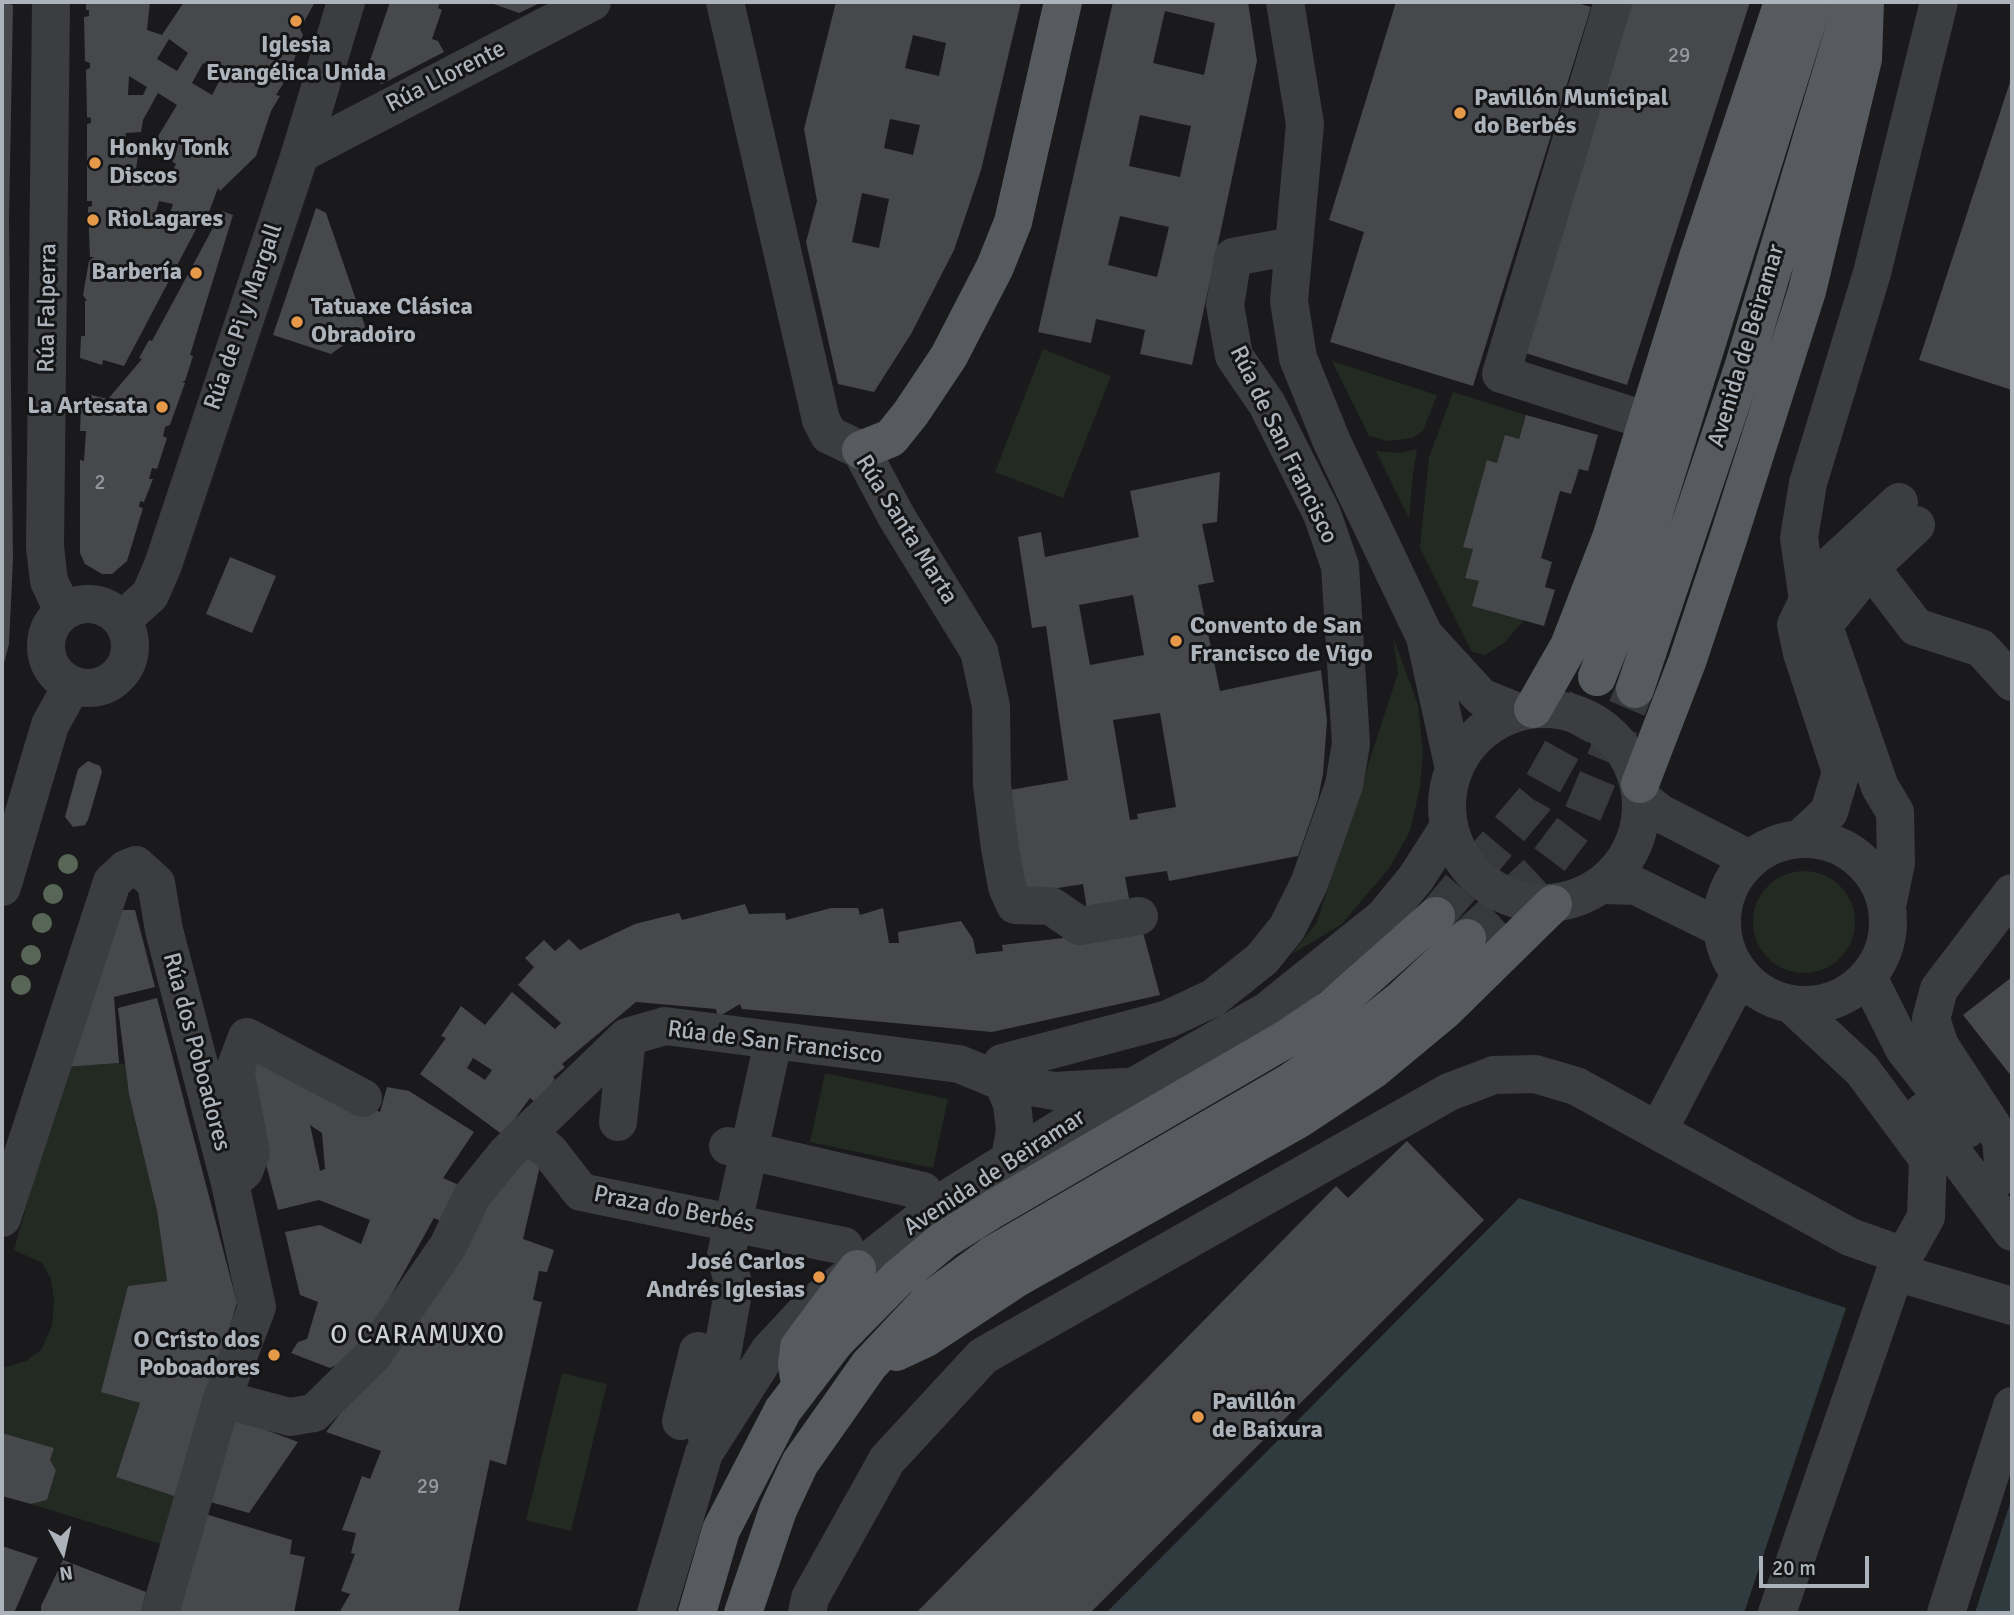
<!DOCTYPE html>
<meta charset="utf-8">
<style>
body{margin:0}
#map{position:relative;width:2014px;height:1615px;overflow:hidden;background:#1a1a1c;font-family:Signika,sans-serif}
canvas{display:block}
.frame{position:absolute;inset:0;border:4px solid #adb3ba;pointer-events:none}
.north{position:absolute;left:28px;top:1517px;width:70px;height:70px;-webkit-text-stroke:5px #151517;paint-order:stroke;rotate:172deg;font-size:19px;font-weight:700;line-height:28px;text-align:center;color:#adb3ba}
.north::after{content:'';display:block;margin:auto;width:24px;height:32px;background:#adb3ba;clip-path:polygon(50% 0,100% 100%,50% 72%,0 100%)}
.scale{position:absolute;left:1759px;top:1556px;width:110px;height:32px;box-sizing:border-box;border:4px solid #adb3ba;border-top:0;padding-left:9px;font-size:21px;line-height:24px;white-space:nowrap;color:#adb3ba;-webkit-text-stroke:5px #151517;paint-order:stroke}
</style>
<div id="map">
<canvas width="2014" height="1615"></canvas>
<div class="frame"></div>
<div class="north">N</div>
<div class="scale">20 m</div>
</div>
<script>
const g = document.querySelector('canvas').getContext('2d');
g.lineJoin = 'round';
function fill(path, color) { g.fillStyle = color; g.fill(path, 'evenodd'); }
const toPath = rows => new Path2D(rows.map(r => 'M' + r).join(''));
function trace(path, color, width, dash) { g.strokeStyle = color; g.lineWidth = width; g.lineCap = dash ? 'butt' : 'round'; g.setLineDash(dash || []); g.stroke(path); }
function label(font, color, halo, rows, align = 'center') {
  g.font = font + ' Signika,sans-serif'; g.lineWidth = 6; g.setLineDash([]); g.textBaseline = 'middle'; g.strokeStyle = halo; g.fillStyle = color; for (const [text, x, y, turn = 0] of rows) {
    g.save(); g.translate(x, y); g.rotate((+turn || 0) * Math.PI / 180); g.textAlign = isNaN(turn) ? turn : align; if (halo) g.strokeText(text, 0, 0); g.fillText(text, 0, 0); g.restore();
  }
}
const green = toPath([
 [1043,349,1111,376,1063,498,995,472],
 [1332,361,1437,395,1423,431,1412,438,1388,441,1369,436],
 [1453,392,1526,415,1519,439,1497,463,1487,461,1463,546,1473,549,1465,577,1479,581,1524,620,1504,643,1485,655,1472,652,1420,548,1429,457],
 [1417,449,1413,474,1409,518,1376,451,1399,453],
 [1393,637,1418,705,1423,752,1420,787,1410,831,1390,867,1342,924,1292,954,1317,922,1398,673],
 '1753 922a51 51 0 1 1 102 0a51 51 0 1 1-102 0Z',
 [119,1063,125,1065,129,1096,157,1211,167,1281,128,1286,102,1392,140,1403,116,1477,177,1497,164,1545,31,1504,47,1500,56,1470,50,1460,53,1448,2,1433,2,1368,26,1361,41,1350,52,1326,54,1301,51,1279,42,1263,14,1250,65,1067],
 [825,1073,948,1099,933,1168,810,1142],
 [562,1373,607,1384,571,1531,526,1520]
]);
const water = toPath([
 [1519,1198,1846,1308,1744,1613,1106,1613],
 [2012,1497,2012,1613,1975,1613]
]);
const building = toPath([
 [2,2,13,5,9,220,13,559,9,644,3,667],
 [86,2,150,2,147,30,162,35,184,2,315,2,300,29,303,35,291,68,286,70,291,71,276,95,280,96,271,111,256,156,220,191,218,188,206,220,202,218,124,366,103,360,102,365,80,358,81,336,85,336,85,301,87,301,83,295,89,261,94,257,90,257,88,207,92,206,92,201,87,201,87,124,91,123,91,118,87,117,86,70,90,68,90,63,85,61,84,17,89,16,89,10,86,10],
 [169,39,188,53,177,71,157,59],
 [203,63,222,76,212,95,192,83],
 [129,76,147,87,143,95,128,95],
 [158,93,177,105,151,148,176,164,169,177,136,169,139,149,124,150,126,133,141,132,143,120],
 [159,201,173,204,166,225,153,222],
 [390,2,440,2,438,8,442,10,432,39,438,41,444,52,382,84,364,78],
 [488,2,542,2,519,13],
 [836,2,1021,2,981,170,954,250,911,334,874,392,838,384,806,242,817,201,804,129],
 [913,35,946,43,939,76,905,68],
 [890,119,920,125,913,155,884,148],
 [862,193,889,199,879,248,852,242],
 [1113,2,1248,2,1257,61,1192,365,1140,354,1145,330,1096,319,1091,343,1038,332],
 [1165,11,1215,23,1204,75,1153,63],
 [1140,115,1191,126,1180,177,1129,166],
 [1120,216,1169,227,1157,277,1108,265],
 [1396,2,1574,2,1591,7,1473,386,1330,342,1364,232,1329,220],
 [1631,2,1750,2,1627,385,1519,351],
 [2012,76,2012,390,1919,360],
 [316,208,326,213,366,329,331,354,273,335],
 [222,211,233,215,190,355,193,356,185,381,182,382,185,383,170,425,165,427,163,436,167,438,157,469,152,468,149,479,153,479,144,502,140,501,139,507,143,508,127,561,112,574,102,574,85,564,80,553,80,460,84,461,86,431,80,431,81,406,87,406,87,394,108,399,142,359,139,358,149,340,152,341],
 [1526,415,1598,435,1588,471,1579,469,1571,494,1560,491,1541,558,1552,562,1545,587,1555,590,1544,626,1472,606,1479,581,1465,578,1473,549,1463,547,1487,460,1497,463,1505,435,1519,439],
 [1220,472,1217,522,1202,524,1214,582,1198,585,1220,691,1321,670,1327,721,1323,774,1318,799,1298,856,1169,881,1167,871,1125,877,1131,909,1088,916,1083,884,1020,894,1004,791,1068,780,1046,626,1032,628,1018,537,1041,532,1045,557,1139,537,1130,491],
 [1133,595,1144,655,1090,665,1079,605],
 [1160,713,1176,807,1137,814,1138,819,1130,820,1113,720],
 [230,557,276,576,252,633,206,614],
 [88,761,100,766,102,772,88,820,85,825,73,827,65,817,78,769],
 [745,904,749,914,785,913,786,920,831,908,858,908,860,915,883,908,889,943,899,943,898,932,961,921,973,939,976,954,1003,951,1002,945,1142,929,1160,995,992,1032,742,1009,740,1004,718,1017,716,1009,636,1002,562,1064,565,1067,553,1077,555,1079,537,1104,530,1098,503,1135,420,1074,446,1038,441,1036,461,1006,485,1025,512,992,555,1029,561,1023,518,985,534,967,525,958,544,940,555,951,569,939,580,950,635,924,679,913,682,920],
 [473,1058,492,1070,485,1080,467,1068],
 [120,910,135,910,155,987,114,997,119,1063,65,1067],
 [2012,977,2012,1077,1963,1015],
 [157,998,237,1303,177,1497,116,1477,140,1403,101,1392,128,1286,167,1281,157,1211,129,1095,118,1008],
 [257,1055,380,1112,387,1087,409,1091,474,1132,443,1178,466,1188,447,1224,434,1218,358,1355,330,1368,291,1353,298,1342,307,1339,318,1302,300,1295,285,1232,320,1225,361,1244,370,1220,319,1200,278,1210,250,1103],
 [310,1125,322,1133,325,1169,320,1171],
 [1407,1141,1484,1220,1090,1613,916,1613,1336,1186,1348,1198],
 [528,1144,543,1153,523,1239,554,1250,547,1272,539,1271,533,1300,542,1302,506,1465,490,1460,458,1613,339,1613,350,1594,341,1591,355,1554,351,1553,356,1533,342,1530,362,1476,370,1479,381,1451,326,1432,415,1318],
 [234,1418,298,1442,249,1513,207,1501],
 [2,1433,54,1448,50,1460,56,1470,47,1500,31,1504,2,1496],
 [202,1513,292,1540,290,1554,305,1557,294,1613,175,1613],
 [2,1546,38,1558,14,1613,2,1613],
 [63,1560,146,1592,141,1613,41,1613,41,1606]
]);
const majorTunnel = toPath([
 [1436,916,1534,800,1574,728,1597,677],
 [1467,938,1544,867,1581,818,1635,689]
]);
const minor = toPath([
 [51,2,45,547,49,581,63,611],
 [725,2,821,420,829,435,861,450,896,516,979,651,991,706,992,785,1000,848,1007,887,1015,905,1051,906,1080,926,1139,916],
 [1285,2,1305,124,1289,301,1298,358,1332,442,1425,637,1454,769],
 [1613,2,1501,374,1648,421],
 [300,154,592,2],
 [1831,565,1851,562,1868,570,1880,580,1916,627,1981,648,2012,682],
 '46 646a42 42 0 1 1 84 0a42 42 0 1 1-84 0Z',
 [1832,615,1868,570,1916,525],
 [122,620,150,595,163,565,300,154,346,2],
 [1427,638,1481,697,1518,712],
 '1447 806a97 97 0 1 1 194 0a97 97 0 1 1-194 0Z',
 [1642,799,1660,813,1749,859],
 [1801,838,1829,812,1841,772,1802,653,1796,625,1808,600,1831,565,1899,502],
 '1722 922a83 83 0 1 1 166 0a83 83 0 1 1-166 0Z',
 [1603,885,1636,886,1721,928],
 [2,887,50,725,72,685],
 [1887,906,1896,863,1895,812,1880,787,1828,638,1808,600,1799,538,1808,483,1872,273,1939,2],
 [1868,977,1904,1049,1967,1129],
 [1923,1112,2012,1232],
 [618,1122,627,1037],
 [1658,1131,1740,975],
 [527,1134,549,1151,581,1192,844,1246],
 [728,1146,923,1191],
 [1010,1158,1015,1131,1012,1104,1003,1082,1002,1063,1168,1019,1213,998,1262,959,1287,928,1309,884,1344,785,1351,744,1340,566,1322,514,1267,404,1234,356,1225,305,1233,257,1293,246],
 [2004,1175,2001,1139,1940,1046,1931,1019,1939,989,2012,893],
 [230,1183,244,1171,251,1153,235,1069,247,1037,363,1098],
 [2,1218,112,882,126,869,136,865,156,883,164,930,230,1183,257,1307,222,1399,160,1613],
 [1895,1272,2012,1306],
 [222,1399,290,1417,314,1413,373,1355,448,1246,472,1196,506,1154,627,1037,665,1026,959,1064,1003,1082,1054,1091,1124,1087],
 [681,1421,698,1351],
 [707,1438,734,1287,726,1255,773,1042],
 [656,1613,704,1453,769,1351,811,1306,947,1199,1071,1122,1267,1011,1384,917,1416,878,1448,828],
 [807,1613,810,1598,887,1460,983,1356,1449,1092,1494,1075,1535,1074,1576,1086,1850,1237,1904,1256],
 [1777,1613,1895,1272,1926,1217,1928,1159,1862,1070,1791,1004],
 [1946,1613,2012,1406]
]);
const major = toPath([
 [861,450,891,438,911,413,949,356,995,267,1013,222,1063,2],
 [1597,677,1625,606,1813,2],
 [1635,689,1744,365,1852,4],
 [1533,709,1569,646,1611,538,1698,257,1783,2],
 [1640,784,1687,662,1729,536,1807,291,1863,59,1865,2],
 [896,1352,926,1338,1017,1278,1299,1119,1373,1070,1444,1011,1553,904],
 [800,1384,797,1365,799,1347,857,1269],
 [697,1613,721,1530,783,1410,835,1342,898,1278,944,1240,995,1208,1286,1039,1332,1008,1436,916],
 [743,1613,778,1510,800,1463,869,1365,929,1301,992,1255,1289,1083,1352,1039,1402,999,1467,938]
]);
const trees = [
 [68,864],
 [53,894],
 [42,923],
 [31,955],
 [21,985]
];
const markers = [
 [296,21,7,"#e59949"],
 [1460,113,7,"#e59949"],
 [95,163,7,"#e59949"],
 [93,220,7,"#e59949"],
 [196,273,7,"#e59949"],
 [297,322,7,"#e59949"],
 [162,407,7,"#e59949"],
 [1176,641,7,"#e59949"],
 [819,1277,7,"#e59949"],
 [274,1355,7,"#e59949"],
 [1198,1417,7,"#e59949"]
];
const numberNames = [
 ["29",1679,56],
 ["2",100,483],
 ["29",428,1487]
];
const poiNames = [
 ["Iglesia",296,46,"center"],
 ["Evangélica Unida",296,74,"center"],
 ["Pavillón Municipal",1474,99],
 ["do Berbés",1474,127],
 ["Honky Tonk",109,149],
 ["Discos",109,177],
 ["RioLagares",107,220],
 ["Barbería",182,273,"right"],
 ["Tatuaxe Clásica",311,308],
 ["Obradoiro",311,336],
 ["La Artesata",148,407,"right"],
 ["Convento de San",1190,627],
 ["Francisco de Vigo",1190,655],
 ["José Carlos",805,1263,"right"],
 ["Andrés Iglesias",805,1291,"right"],
 ["O Cristo dos",260,1341,"right"],
 ["Poboadores",260,1369,"right"],
 ["Pavillón",1212,1403],
 ["de Baixura",1212,1431]
];
const streetNames = [
 ["Rúa Llorente",446,77,-27],
 ["Rúa Falperra",48,308,-89],
 ["Rúa de Pi y Margall",244,317,-71],
 ["Avenida de Beiramar",1747,346,-73],
 ["Rúa de San Francisco",1283,445,64],
 ["Rúa Santa Marta",906,530,58],
 ["Rúa de San Francisco",775,1043,7],
 ["Rúa dos Poboadores",196,1052,75],
 ["Avenida de Beiramar",995,1173,-33],
 ["Praza do Berbés",674,1210,11]
];
const neighbourhoodNames = [
 ["O CARAMUXO",418,1336]
];
fill(green, '#222a22');
fill(water, '#303b3f');
fill(building, '#47484c');
trace(majorTunnel, '#37393c', 38, [38, 19]);
trace(minor, '#3b3d41', 38);
trace(major, '#575a5f', 38);
g.fillStyle = '#576656';
for (const [x, y] of trees) { g.beginPath(); g.arc(x, y, 10, 0, 2 * Math.PI); g.fill(); }
for (const [x, y, r, color] of markers) { const dot = new Path2D(); dot.arc(x, y, r, 0, 2 * Math.PI); g.fillStyle = color; g.fill(dot); trace(dot, '#151517', 2.5); }
label('21px', '#94989e', null, numberNames);
label('bold 24px', '#adb3ba', '#151517', poiNames, 'left');
label('24px', '#adb3ba', '#151517', streetNames);
g.letterSpacing = '2px';
label('26px', '#ced2d7', '#151517', neighbourhoodNames);
g.letterSpacing = '0px';
</script>
